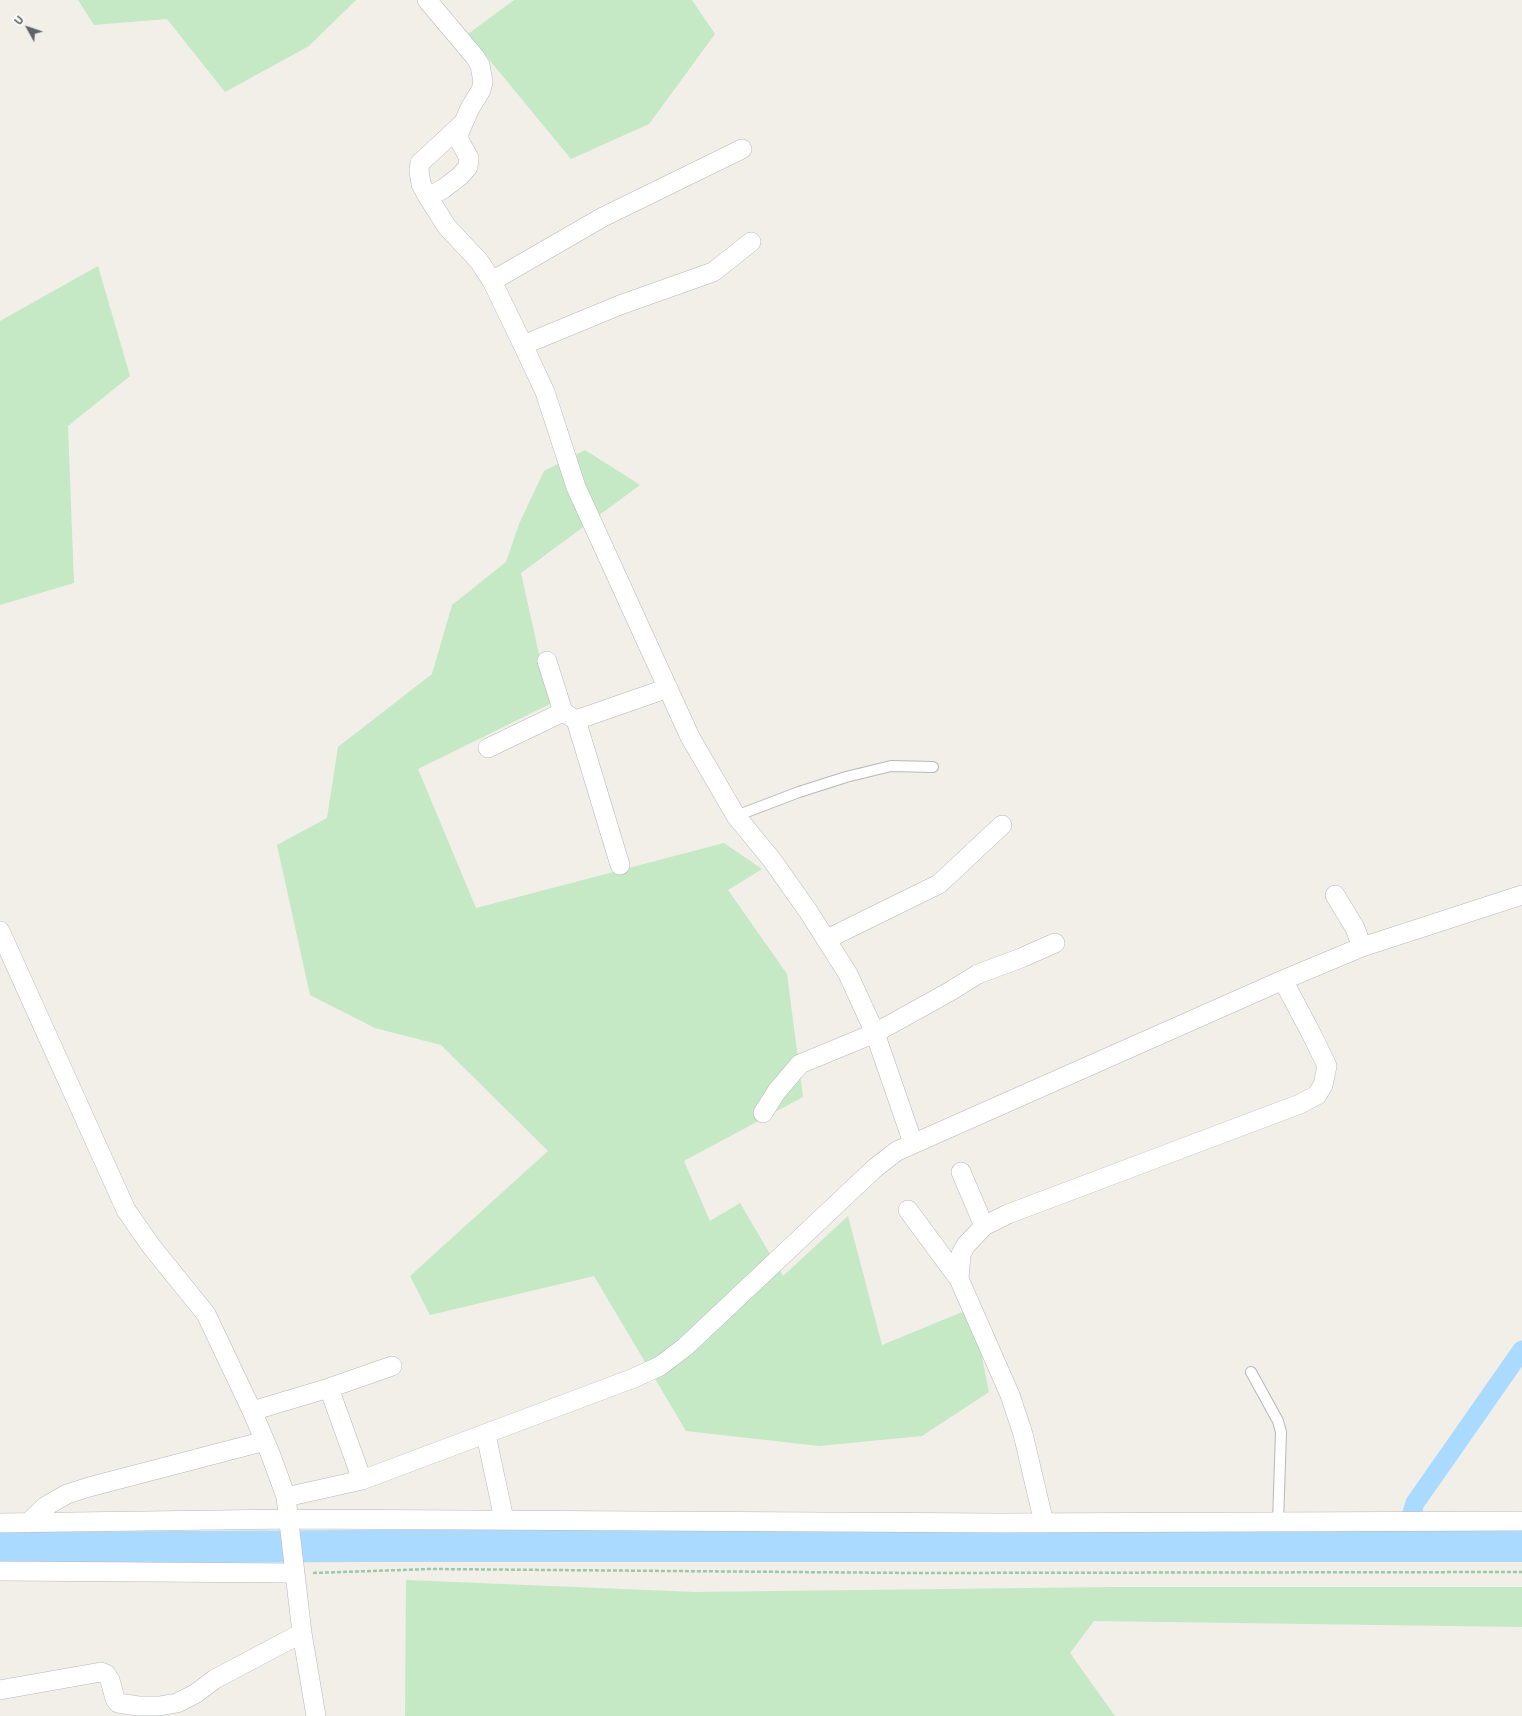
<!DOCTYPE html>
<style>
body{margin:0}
#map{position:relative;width:1522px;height:1716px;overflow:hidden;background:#f1efe8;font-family:"Public Sans",sans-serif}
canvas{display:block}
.north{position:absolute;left:8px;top:8px;width:40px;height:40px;-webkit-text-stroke:3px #fff;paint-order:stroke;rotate:310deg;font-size:11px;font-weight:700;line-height:16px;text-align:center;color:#5f6368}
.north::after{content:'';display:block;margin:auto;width:14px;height:18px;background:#5f6368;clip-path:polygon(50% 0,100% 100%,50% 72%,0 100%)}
</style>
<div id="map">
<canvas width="1522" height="1716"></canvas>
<div class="north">U</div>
</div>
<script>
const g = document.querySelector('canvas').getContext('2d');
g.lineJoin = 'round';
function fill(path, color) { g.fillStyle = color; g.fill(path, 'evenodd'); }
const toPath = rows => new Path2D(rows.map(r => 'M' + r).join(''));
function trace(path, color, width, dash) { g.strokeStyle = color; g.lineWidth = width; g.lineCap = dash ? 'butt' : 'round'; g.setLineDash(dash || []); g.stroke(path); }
const green = toPath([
 [78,0,356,0,309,46,225,92,167,19,94,25],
 [514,0,692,0,715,34,649,124,571,159,468,34],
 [98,266,130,376,68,426,74,583,0,605,0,321],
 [585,450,640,485,521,573,550,704,418,769,476,908,724,843,762,869,728,890,787,974,803,1097,684,1161,710,1221,740,1203,783,1276,848,1216,882,1345,972,1308,989,1392,922,1436,819,1446,686,1431,594,1276,430,1315,410,1276,548,1151,441,1045,375,1028,310,995,277,845,327,818,338,747,432,674,452,605,506,562,519,524,544,471],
 [406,1580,695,1592,1111,1587,1522,1587,1522,1627,1094,1621,1070,1653,1115,1716,405,1716]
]);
const canal = toPath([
 [1402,1546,1415,1503,1522,1350]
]);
const river = toPath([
 [0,1548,363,1546,1522,1546]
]);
const path = toPath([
 [313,1573,430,1569,914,1573,1522,1572]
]);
const lane = toPath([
 [736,816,799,792,846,777,891,766,933,767],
 [1251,1372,1278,1421,1281,1432,1278,1522]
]);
const street = toPath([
 [427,0,475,57,480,65,483,82,481,90,470,108,459,133,459,140,469,158,468,167,460,176,443,189,428,197,447,227,479,261,492,281,523,345,545,392,576,487,690,737,736,816,772,860,808,911,848,974,875,1033,913,1143],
 [428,197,421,184,419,170,420,163,461,125],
 [492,281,603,217,742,149],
 [523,345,620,305,713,272,751,242],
 [547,661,563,712,576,720,668,688],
 [576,720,620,865],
 [488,748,563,712],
 [1335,895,1355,928,1362,947],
 [0,931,126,1210,151,1246,206,1314,252,1411,270,1453,286,1497,302,1633,316,1716],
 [827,939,939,884,1002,825],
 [763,1113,777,1091,800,1064,875,1033,949,992,978,974,1021,958,1055,943],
 [961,1172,984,1226],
 [908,1210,959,1279],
 [329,1388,362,1480],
 [252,1411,329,1388,392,1366],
 [486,1435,504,1519],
 [286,1497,362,1480,634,1378,660,1366,685,1347,875,1168,897,1151,1283,980,1362,947,1522,895],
 [0,1523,290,1519,1002,1523,1522,1521],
 [28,1523,46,1506,67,1494,89,1487,265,1441],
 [1044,1523,1023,1434,1010,1395,959,1279,961,1254,966,1245,984,1226,1008,1214,1300,1104,1317,1095,1323,1085,1327,1066,1313,1037,1283,980],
 [0,1571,294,1573],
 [0,1690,101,1672,106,1674,110,1680,115,1699,118,1703,138,1706,159,1706,177,1703,195,1694,215,1679,302,1633]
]);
fill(green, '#c5e8c5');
trace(canal, '#aadaff', 19);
trace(river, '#aadaff', 32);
trace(lane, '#b5b8bc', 12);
trace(street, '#b5b8bc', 20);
trace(path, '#9cc7a9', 2.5, [4, 2]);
trace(lane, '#fff', 10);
trace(street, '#fff', 19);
</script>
